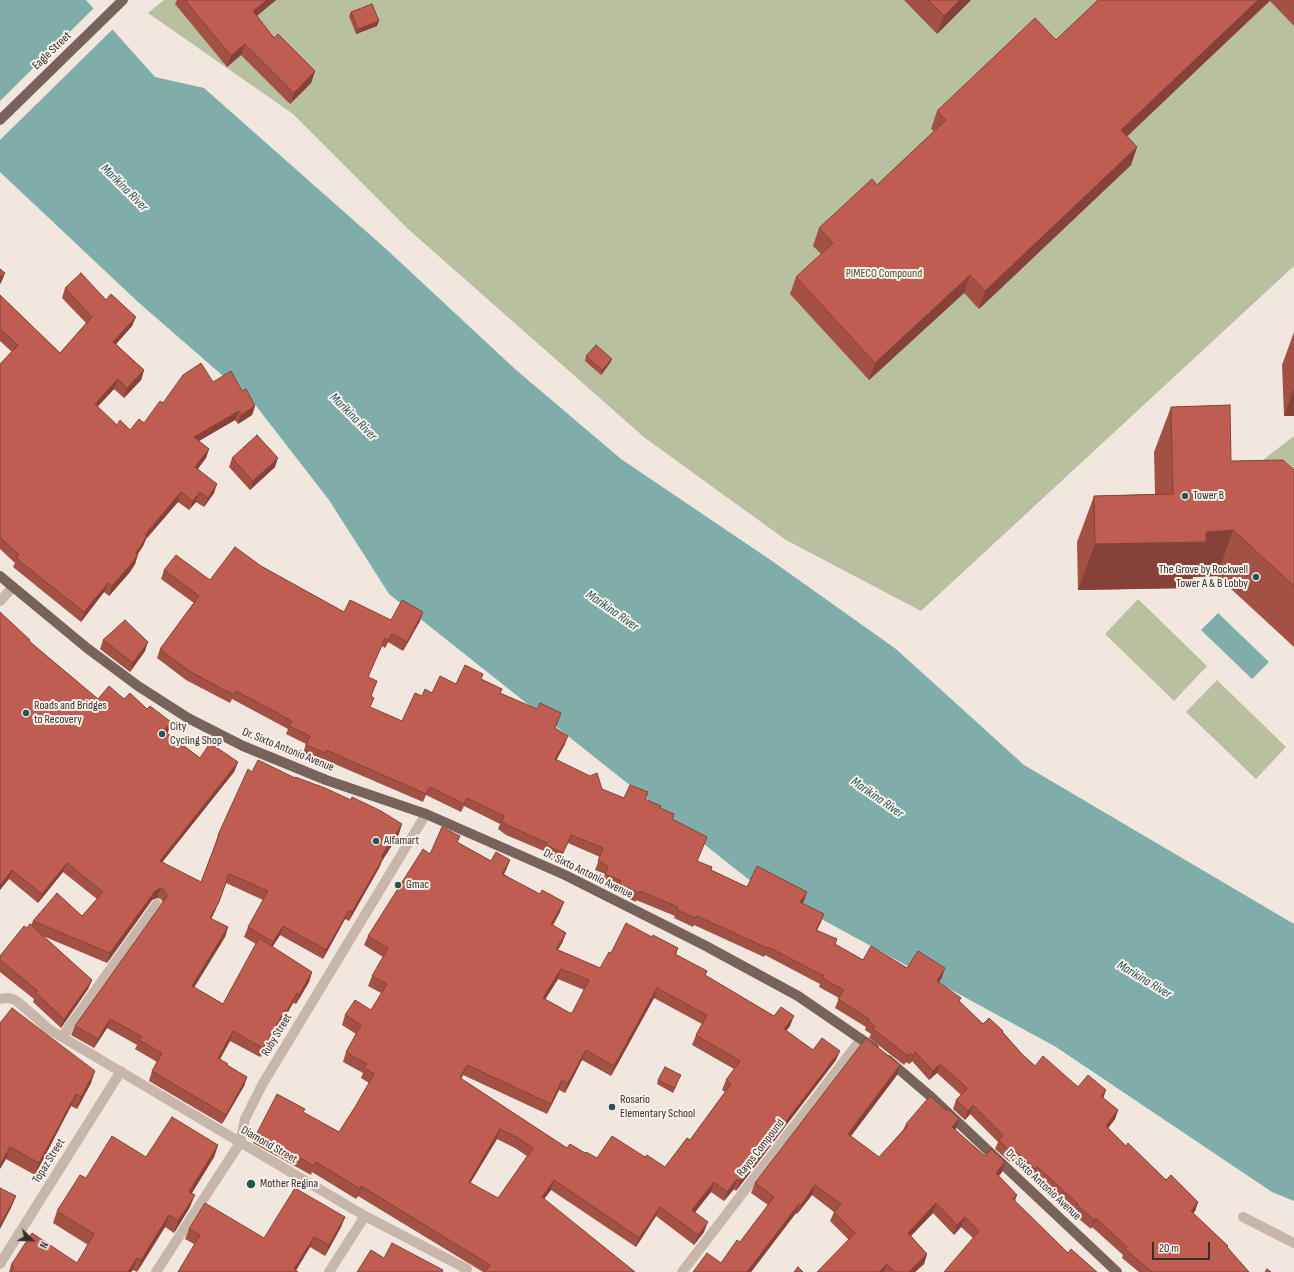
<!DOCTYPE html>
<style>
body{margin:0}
#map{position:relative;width:1294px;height:1272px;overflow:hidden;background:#f1e7df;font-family:"Sofia Sans Condensed",sans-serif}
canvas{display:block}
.north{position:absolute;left:12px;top:1220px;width:40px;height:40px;-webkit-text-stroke:3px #f9f1eb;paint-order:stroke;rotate:113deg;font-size:11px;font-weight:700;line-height:16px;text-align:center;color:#372d2a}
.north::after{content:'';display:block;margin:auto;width:14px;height:18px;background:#372d2a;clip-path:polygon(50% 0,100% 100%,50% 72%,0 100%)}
.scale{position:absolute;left:1152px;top:1242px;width:58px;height:18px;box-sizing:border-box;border:2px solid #372d2a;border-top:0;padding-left:5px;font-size:12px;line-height:14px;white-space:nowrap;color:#372d2a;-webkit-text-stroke:3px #f9f1eb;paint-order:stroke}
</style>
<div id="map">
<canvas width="1294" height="1272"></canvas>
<div class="north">N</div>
<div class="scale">20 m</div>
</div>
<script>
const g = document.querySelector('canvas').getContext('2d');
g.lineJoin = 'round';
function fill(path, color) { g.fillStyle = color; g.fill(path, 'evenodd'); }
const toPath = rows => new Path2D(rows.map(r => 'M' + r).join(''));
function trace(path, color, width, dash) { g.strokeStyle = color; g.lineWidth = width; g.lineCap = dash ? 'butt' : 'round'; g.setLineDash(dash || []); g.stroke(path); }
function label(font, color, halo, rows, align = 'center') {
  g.font = font + ' "Sofia Sans Condensed",sans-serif'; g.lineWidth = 4; g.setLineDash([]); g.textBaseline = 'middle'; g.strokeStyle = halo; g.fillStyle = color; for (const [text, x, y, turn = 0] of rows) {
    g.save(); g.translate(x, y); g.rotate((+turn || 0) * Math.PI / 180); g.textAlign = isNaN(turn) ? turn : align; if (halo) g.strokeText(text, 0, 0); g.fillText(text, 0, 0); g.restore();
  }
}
const green = toPath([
 [164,0,1294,0,1294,266,921,611,786,540,645,438,408,229,293,114,148,13],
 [1294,436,1294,504,1255,466],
 [1138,599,1207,666,1174,701,1105,634],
 [1217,680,1286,747,1256,779,1186,712]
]);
const water = toPath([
 [0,0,86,0,155,77,204,88,385,248,515,369,621,459,772,561,896,649,1024,765,1294,924,1294,1201,1272,1192,1056,1047,748,879,389,594,329,500,253,402,138,302,0,172],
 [1218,613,1269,662,1252,679,1201,630]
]);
const pier = toPath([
 [95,7,114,28,0,140,0,101]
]);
const minor = toPath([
 [0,601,13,587],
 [157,904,62,1037,365,1216,467,1269,465,1272],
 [0,999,7,998,13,999,18,1002,50,1030,62,1037],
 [1243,1217,1294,1243],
 [0,1264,121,1071],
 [156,1272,240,1143,245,1119,262,1085,426,814],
 [329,1272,365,1216],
 [682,1272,861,1039]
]);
const major = toPath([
 [0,120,123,0],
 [0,576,87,648,138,686,188,718,243,746,326,780,426,814,565,875,704,945,798,996,874,1048],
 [888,1060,929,1095,1117,1272]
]);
const wall = toPath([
 [177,0,276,0,257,16,274,38,315,71,311,83,290,104,241,55,227,67,175,4],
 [904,0,971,0,937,34],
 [1098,0,1294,0,1294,26,1270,1,1127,136,1137,147,1131,165,979,309,964,293,869,380,790,294,796,277,821,254,813,246,819,228,877,185,934,131,931,129,937,111,1056,40],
 [351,12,377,26,356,34,349,16],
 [65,288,106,300,132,326,116,344,144,370,141,380,124,398,114,389,97,407,117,425,130,430,144,423,163,403,213,382,242,391,255,406,252,415,238,424,235,420,199,441,209,449,206,458,198,469,214,493,204,507,196,502,189,510,178,502,146,539,143,546,138,554,135,564,130,572,109,596,104,592,81,622,13,567,15,563,0,549,0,364,12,352,0,341,0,295,60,353,86,323,62,298],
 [1294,332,1294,416,1284,416,1282,365],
 [586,356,612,359,610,363,601,375,585,361],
 [1171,407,1231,461,1294,470,1294,647,1217,576,1193,577,1189,588,1078,590,1077,542,1094,496,1155,494,1154,452],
 [232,458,275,467,250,490,229,467],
 [261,566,344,612,391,620,420,621,403,651,388,642,385,648,382,646,368,677,377,681,371,697,370,707,402,721,422,696,456,684,481,679,502,689,500,693,558,722,555,728,565,744,556,760,602,789,624,798,645,799,660,808,674,814,672,820,707,837,697,861,711,870,747,887,804,901,802,903,821,922,817,930,835,944,863,960,907,968,942,977,939,982,983,1024,1003,1032,1022,1054,1035,1066,1103,1098,1118,1110,1115,1119,1108,1128,1126,1146,1166,1180,1198,1202,1195,1211,1193,1213,1228,1246,1227,1248,1249,1272,1139,1272,1122,1258,1123,1255,1092,1227,1091,1229,1073,1214,1074,1212,1049,1189,1034,1176,1032,1178,1012,1160,1010,1162,995,1149,998,1142,970,1114,965,1120,953,1109,956,1100,961,1095,937,1073,929,1080,912,1061,909,1064,906,1062,904,1065,869,1038,871,1034,865,1030,866,1027,835,1008,839,998,819,987,820,984,765,955,764,957,694,925,693,927,674,918,675,916,636,900,636,902,616,893,617,890,602,883,605,874,595,870,600,857,568,843,559,861,543,854,544,851,506,835,498,829,500,824,464,806,461,812,426,795,423,802,323,759,322,761,303,753,306,744,286,734,288,729,232,699,230,703,186,680,157,658,160,649,194,603,161,579,164,570,210,580],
 [103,640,145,651,130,672,100,649],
 [29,641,98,699,124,699,147,709,171,722,167,733,200,758,238,762,234,772,162,862,201,882,215,845,215,844,218,835,252,772,399,834,382,861,379,868,349,921,345,919,323,959,280,935,272,947,312,972,309,982,296,1004,293,1003,283,1021,282,1020,260,1057,230,1041,220,1059,228,1066,247,1077,244,1086,222,1124,149,1081,152,1071,157,1062,135,1049,137,1045,107,1028,94,1048,71,1035,75,1026,163,903,161,899,157,898,152,900,107,963,43,936,92,980,88,989,61,1028,33,1002,34,999,0,972,0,956,27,928,31,925,33,921,82,916,97,899,63,872,38,903,9,879],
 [226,883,263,900,248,927,244,937,256,944,223,1004,194,987,225,937,228,927,211,919,215,911],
 [460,836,457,843,491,861,510,860,504,874,560,912,553,925,566,933,562,943,558,950,600,968,611,953,652,937,678,948,676,955,707,971,705,975,790,1026,786,1031,813,1050,836,1060,736,1191,734,1189,724,1201,711,1192,695,1212,704,1232,694,1245,656,1216,636,1247,551,1190,544,1199,635,1272,483,1272,358,1196,356,1199,312,1172,311,1175,253,1143,257,1133,303,1113,339,1132,355,1107,369,1083,361,1078,363,1073,343,1062,346,1052,356,1034,342,1025,345,1015,371,1010,381,993,368,986,372,976,383,957,364,945,368,936,430,854],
 [558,979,584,990,572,1013,570,1013,545,999],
 [654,998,702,1024,696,1035,692,1045,734,1069,726,1080,722,1090,725,1092,690,1140,665,1167,645,1157,597,1158,585,1153,567,1148,461,1078,463,1075,547,1114,559,1090,565,1093,582,1060,611,1076],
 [497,1139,515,1148,527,1156,498,1198,470,1183],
 [0,1023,91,1083,77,1109,71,1106,35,1175,6,1159],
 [900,1065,897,1075,851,1136,879,1157,903,1130,906,1124,956,1129,955,1130,985,1156,1005,1162,1002,1172,999,1176,1017,1195,1015,1201,1068,1253,973,1238,961,1227,954,1235,933,1213,911,1236,927,1254,924,1264,915,1272,817,1272,849,1240,830,1221,834,1212,812,1195,797,1214,796,1213,751,1272,693,1272,721,1263,740,1242,768,1205,751,1193,755,1183],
 [679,1079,673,1093,657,1084,658,1080],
 [218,1145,214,1157,192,1193,190,1207,174,1233,165,1227,137,1272,133,1270,131,1272,9,1272,11,1265,77,1263,88,1245,53,1223,57,1211,86,1178,146,1157],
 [345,1217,341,1227,325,1256,310,1247,296,1270,194,1244,185,1239,189,1229,264,1238]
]);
const shadedWall = toPath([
 [267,0,276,0,249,22,253,11],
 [960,0,971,0,937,34,944,16],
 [1258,0,1270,0,1115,148,1121,130],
 [379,21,377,26,356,34,358,29],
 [245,44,241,55,227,67,231,56],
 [315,71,311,83,290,104,294,93],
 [1137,147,1131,165,979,309,985,291],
 [5,273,1,283,0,284,0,278],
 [970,275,964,293,869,380,875,363],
 [136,317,132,326,110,351,113,342],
 [612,359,610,363,601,375,602,370],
 [144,370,141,380,124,398,127,388],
 [118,379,114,389,91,414,95,404],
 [1294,388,1294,416,1284,416],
 [255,406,252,415,238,424,241,415],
 [239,411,235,420,190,446,194,437],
 [209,449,206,458,192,476,195,467],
 [278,458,275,467,250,490,253,481],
 [217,484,214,493,204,507,208,498],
 [181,492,178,502,146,539,143,546,132,562,136,553,145,535],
 [200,492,196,502,189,510,193,501],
 [1233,530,1217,576,1193,577,1189,588,1078,590,1095,544,1206,532],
 [138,554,135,564,130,572,109,596,112,586],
 [108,583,104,592,81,622,84,612],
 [423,612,420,621,403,651,407,642],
 [392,634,385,648,388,640],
 [148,642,145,651,130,672,133,663],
 [171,722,168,732,160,740,164,731],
 [568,736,565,744,552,768,555,759],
 [238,762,234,772,156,870,160,861],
 [402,824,399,834,382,861,379,868,349,921,352,912,381,857],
 [707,837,704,845,694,869,697,861],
 [510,860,506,870,499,883,502,874],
 [67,863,63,872,38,903,42,894],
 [12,870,9,879,0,890,0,885],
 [229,874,215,911,206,928,210,918],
 [161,888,157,898,152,900,107,963,110,953,155,891],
 [807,892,804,901,797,911,800,902],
 [564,902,560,912,548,934,551,924],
 [349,910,345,919,323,959,326,950],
 [824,914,821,922,813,938,816,930],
 [283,926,280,935,270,951,273,942],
 [228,927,225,937,189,996,192,986],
 [566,933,562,943,552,959,556,949],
 [945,968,942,977,934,990,937,981],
 [561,969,558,979,540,1008,543,998],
 [312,972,309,982,296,1004,299,995],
 [92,980,88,989,61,1028,64,1019],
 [657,988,654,998,611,1076,614,1066],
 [297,993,293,1003,283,1021,287,1011],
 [285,1010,282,1020,260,1057,263,1048],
 [794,1016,790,1026,780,1039,784,1029],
 [110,1019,107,1028,94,1048,98,1039],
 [233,1031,230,1041,215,1068,218,1058],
 [586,1050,582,1060,565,1093,568,1083],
 [840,1051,836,1060,736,1191,740,1181],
 [915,1052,912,1061,909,1064],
 [910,1053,906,1062,904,1065,908,1056],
 [940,1064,937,1073,929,1080,933,1071],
 [467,1065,463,1075,457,1087,460,1078],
 [900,1065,897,1075,845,1144,848,1134],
 [95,1071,91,1083,77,1109,81,1097],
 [681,1075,679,1079,673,1093,674,1088],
 [247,1077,244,1086,222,1124,226,1115],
 [562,1080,559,1090,547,1114,551,1104],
 [1106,1090,1103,1099,1101,1096],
 [76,1094,71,1106,35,1175,39,1163],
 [973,1105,970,1114,965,1120,968,1111],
 [1118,1110,1115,1119,1103,1135,1106,1126],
 [959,1119,956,1129,949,1137,952,1127],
 [500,1129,497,1139,465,1192,469,1182],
 [218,1145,214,1157,185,1204,189,1192],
 [10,1147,6,1159,0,1169,0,1165],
 [1015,1151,1012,1160,1010,1162,1013,1154],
 [1005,1162,1002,1172,993,1183,996,1173],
 [1037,1167,1034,1176,1032,1178,1035,1169],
 [737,1179,734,1189,724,1201,727,1192],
 [554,1180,551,1190,538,1207,542,1197],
 [714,1182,711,1192,689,1220,692,1210],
 [815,1185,812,1195,797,1214,801,1205],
 [361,1186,358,1196,356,1199,360,1189],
 [195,1195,190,1207,174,1233,178,1221],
 [16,1196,11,1208,0,1229,0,1225],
 [1198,1202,1195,1211,1188,1219,1191,1211],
 [936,1203,933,1213,904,1243,908,1233],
 [799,1204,796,1213,751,1272,747,1272],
 [660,1207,656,1216,636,1247,639,1238],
 [169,1215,165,1227,137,1272,141,1260],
 [345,1217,341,1227,325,1256,329,1245],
 [965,1217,961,1227,954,1235,957,1225],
 [1096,1218,1092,1227,1091,1229,1094,1220],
 [708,1222,704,1232,694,1245,698,1235],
 [314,1237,310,1247,295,1272,294,1269],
 [927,1254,924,1264,915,1272,909,1272],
 [137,1258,133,1270,131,1272,128,1272],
 [887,1264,884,1272,879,1272]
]);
const building = toPath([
 [185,0,267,0,253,11,274,38,278,34,315,71,294,93,245,44,231,56,185,0],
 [928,0,960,0,944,16,928,0],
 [1098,0,1258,0,1121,130,1137,147,985,291,970,275,875,363,796,277,833,243,819,228,872,179,877,185,946,120,937,111,1035,18,1056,40,1098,0],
 [372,4,379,21,358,29,351,12,372,4],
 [0,269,5,273,0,278,0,269],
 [81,273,106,300,111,294,136,317,113,342,144,370,127,388,118,379,95,404,117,425,120,420,130,430,139,419,144,423,160,401,163,403,183,375,201,363,213,382,231,371,242,391,246,389,255,406,241,415,239,411,194,437,209,449,195,467,217,484,208,498,200,492,193,501,181,492,145,535,147,536,136,553,138,554,133,562,112,586,108,583,84,612,16,558,19,555,0,537,0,364,18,345,0,329,0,295,60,353,92,317,65,288,81,273],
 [596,345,612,359,602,370,586,356,596,345],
 [1230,405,1231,461,1283,460,1294,470,1294,586,1233,530,1206,532,1206,542,1095,544,1094,496,1173,494,1171,407,1230,405],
 [257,435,278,458,253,481,232,458,257,435],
 [235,547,261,566,344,612,350,600,391,620,402,600,423,612,407,642,392,634,388,640,385,638,368,677,377,681,371,696,374,698,370,707,402,721,415,693,422,696,425,689,432,693,440,676,456,684,465,665,483,674,481,679,502,689,500,693,537,709,540,703,561,713,555,728,568,736,555,759,590,776,597,773,602,789,624,798,630,785,648,792,645,799,661,806,660,808,674,814,672,819,707,837,697,861,712,867,711,870,747,887,757,866,807,892,800,902,824,914,816,930,837,939,835,944,863,960,871,946,907,968,918,951,945,968,937,981,961,998,959,1001,983,1024,989,1018,1003,1031,1002,1032,1022,1054,1035,1066,1043,1056,1078,1087,1088,1075,1106,1090,1101,1096,1118,1110,1106,1126,1126,1146,1128,1143,1166,1180,1171,1175,1198,1202,1191,1211,1228,1246,1227,1247,1249,1272,1152,1272,1125,1249,1127,1247,1096,1218,1094,1220,1077,1205,1078,1204,1052,1180,1037,1167,1035,1169,1015,1151,1013,1154,999,1140,1003,1135,973,1105,968,1111,956,1100,967,1089,965,1086,940,1064,933,1071,915,1052,913,1056,910,1053,908,1056,873,1029,875,1026,868,1021,869,1019,838,999,844,990,822,978,824,976,768,947,767,948,697,916,696,918,677,910,678,907,640,891,639,893,619,884,621,881,605,874,608,866,598,861,603,848,571,835,563,853,546,845,547,843,509,826,501,821,504,816,467,798,464,804,430,787,426,794,326,750,325,753,306,745,310,736,289,726,292,721,236,691,234,695,189,671,160,649,199,596,164,570,176,555,210,580,235,547],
 [0,612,30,640,29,641,98,699,109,686,124,699,130,693,147,709,150,706,171,722,164,731,200,758,210,743,238,762,160,861,201,882,219,835,218,835,248,769,252,772,258,760,295,778,295,777,325,788,351,800,352,797,381,811,402,824,381,857,383,858,352,912,349,910,326,950,283,926,273,942,248,927,268,891,229,874,219,902,210,918,228,927,192,986,223,1004,259,938,312,972,299,995,297,993,287,1011,285,1010,263,1048,233,1031,218,1058,228,1064,227,1065,247,1077,226,1115,152,1071,162,1053,139,1040,141,1036,110,1019,98,1039,75,1026,166,898,167,895,164,890,161,888,155,891,110,953,33,921,57,893,82,916,103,892,67,863,42,894,12,870,0,885,0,612],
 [125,620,148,642,133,663,103,640,125,620],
 [442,827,460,836,457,842,491,861,496,852,510,860,502,874,540,894,542,890,564,902,551,924,566,933,556,949,600,968,609,952,611,953,626,923,652,937,653,935,678,948,675,954,707,971,705,975,774,1016,781,1007,794,1016,784,1029,813,1050,822,1038,840,1051,740,1181,737,1179,727,1192,714,1182,692,1210,708,1222,698,1235,660,1207,639,1238,554,1180,542,1197,635,1272,485,1272,490,1265,361,1186,360,1189,316,1162,314,1166,257,1133,277,1094,305,1109,303,1112,339,1132,355,1107,374,1074,364,1068,367,1064,346,1052,361,1025,345,1015,355,1000,371,1010,387,984,372,976,388,948,368,936,423,849,430,854,442,827],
 [561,969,589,980,572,1013,570,1013,543,998,561,969],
 [657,988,707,1015,696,1035,740,1061,726,1080,731,1084,690,1140,687,1138,665,1167,647,1155,645,1157,612,1136,597,1158,586,1152,585,1153,570,1144,567,1148,460,1078,467,1065,551,1104,562,1080,568,1083,586,1050,614,1066,657,988],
 [500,1129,518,1138,533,1148,498,1198,469,1182,500,1129],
 [30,924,92,980,64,1019,36,993,38,991,0,960,0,956,24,926,27,928,30,924],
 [12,1008,95,1071,81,1097,76,1094,39,1163,10,1147,0,1165,0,1023,12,1008],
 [866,1038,900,1065,848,1134,879,1157,908,1126,906,1124,930,1096,946,1110,948,1109,959,1119,952,1127,985,1156,991,1149,1005,1162,996,1173,1017,1195,1013,1199,1068,1253,1071,1249,1097,1272,944,1272,979,1231,965,1217,957,1225,936,1203,908,1233,927,1254,909,1272,895,1272,887,1264,879,1272,817,1272,855,1233,834,1212,841,1204,815,1185,801,1205,799,1204,747,1272,693,1272,707,1253,721,1263,737,1240,740,1242,774,1197,755,1183,866,1038],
 [665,1067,681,1075,674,1088,658,1080,665,1067],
 [172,1117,218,1145,189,1192,195,1195,178,1221,169,1215,141,1260,137,1258,128,1272,11,1272,14,1267,11,1265,32,1233,77,1263,94,1234,57,1211,80,1175,86,1178,112,1136,146,1157,172,1117],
 [0,1188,16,1196,0,1225,0,1188],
 [295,1188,345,1217,329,1245,314,1237,294,1269,298,1272,178,1272,200,1235,189,1229,205,1203,264,1238,295,1188],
 [392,1243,443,1270,442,1272,357,1272,371,1250,384,1258,392,1243],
 [798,1267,803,1272,794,1272,798,1267],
 [1267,1269,1271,1272,1265,1272,1267,1269]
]);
const markers = [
 [1185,496,4,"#225754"],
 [1256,577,4,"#225754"],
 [26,713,4,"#225754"],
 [162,734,4,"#225754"],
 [376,841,4,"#225754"],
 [398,885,4,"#225754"],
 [612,1107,4,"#225754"],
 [251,1184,5,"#225754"]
];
const streetNames = [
 ["Eagle Street",52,51,-44],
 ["Dr. Sixto Antonio Avenue",288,750,22],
 ["Dr. Sixto Antonio Avenue",588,874,26],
 ["Ruby Street",277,1035,-59],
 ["Diamond Street",269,1145,30],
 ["Rayos Compound",761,1148,-52],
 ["Topaz Street",49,1161,-58],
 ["Dr. Sixto Antonio Avenue",1043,1185,43]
];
const parkNames = [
 ["PIMECO Compound",884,274]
];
const poiNames = [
 ["Tower B",1193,496],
 ["The Grove by Rockwell",1248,570,"right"],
 ["Tower A & B Lobby",1248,584,"right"],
 ["Roads and Bridges",34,706],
 ["to Recovery",34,720],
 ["City",170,727],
 ["Cycling Shop",170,741],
 ["Alfamart",384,841],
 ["Gmac",406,885],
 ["Rosario",620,1100],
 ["Elementary School",620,1114],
 ["Mother Regina",260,1184]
];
const waterNames = [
 ["Marikina River",124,188,45],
 ["Marikina River",353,417,45],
 ["Marikina River",612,611,35],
 ["Marikina River",877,798,35],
 ["Marikina River",1144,980,31]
];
fill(green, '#b9c0a0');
fill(water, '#7fadaa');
fill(pier, '#f1e7df');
trace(minor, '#c9b6ab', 10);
trace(major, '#78625c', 10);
fill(wall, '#a45145');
fill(shadedWall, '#864238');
fill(building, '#bf5e50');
trace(building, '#864238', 1);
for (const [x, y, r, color] of markers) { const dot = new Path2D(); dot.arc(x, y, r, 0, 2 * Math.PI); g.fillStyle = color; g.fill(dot); trace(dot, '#f9f1eb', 1.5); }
label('12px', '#372d2a', '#f9f1eb', streetNames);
label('12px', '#4b542f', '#f9f1eb', parkNames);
label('12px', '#372d2a', '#f9f1eb', poiNames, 'left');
label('italic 13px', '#225754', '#f9f1eb', waterNames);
</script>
